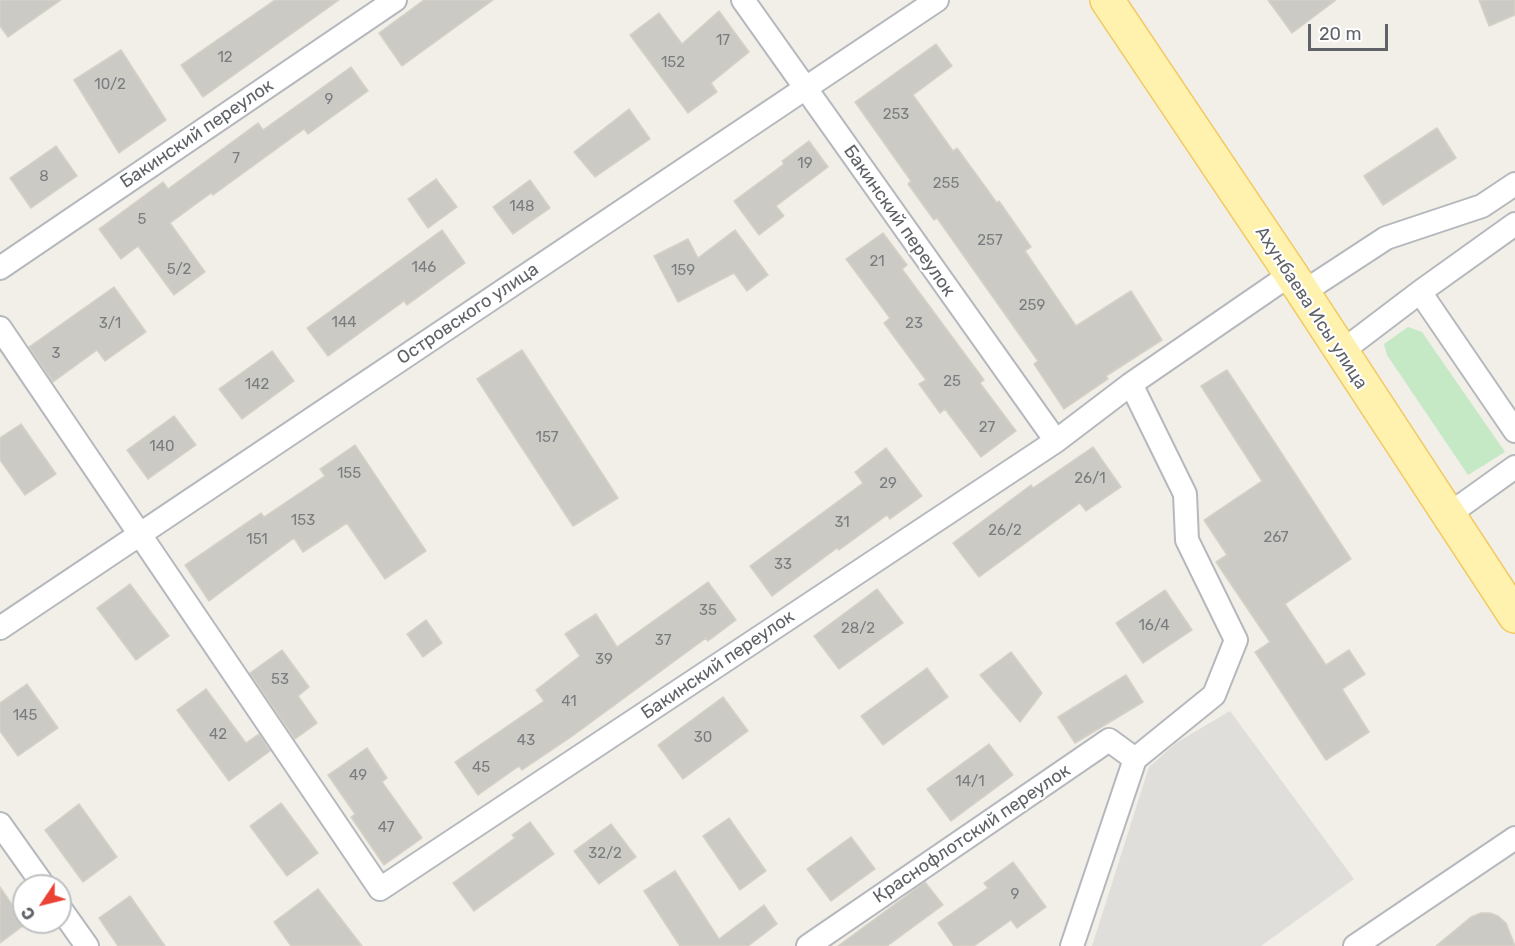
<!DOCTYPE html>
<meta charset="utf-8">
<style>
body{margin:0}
#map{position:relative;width:1515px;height:946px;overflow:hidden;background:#f1efe8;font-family:Rubik,sans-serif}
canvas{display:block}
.north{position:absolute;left:12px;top:874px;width:60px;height:60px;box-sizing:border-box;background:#fff;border:2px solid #bfc1c3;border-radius:50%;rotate:235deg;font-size:16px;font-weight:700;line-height:24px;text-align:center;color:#5f6368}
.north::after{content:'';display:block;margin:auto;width:21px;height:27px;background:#ea4335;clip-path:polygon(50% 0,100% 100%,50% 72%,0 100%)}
.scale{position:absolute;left:1308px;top:24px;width:80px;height:27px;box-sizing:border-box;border:3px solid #5f6368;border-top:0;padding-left:8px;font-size:18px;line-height:21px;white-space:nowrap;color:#5f6368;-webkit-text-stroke:4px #fff;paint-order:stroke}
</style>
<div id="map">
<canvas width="1515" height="946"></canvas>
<div class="north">С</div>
<div class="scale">20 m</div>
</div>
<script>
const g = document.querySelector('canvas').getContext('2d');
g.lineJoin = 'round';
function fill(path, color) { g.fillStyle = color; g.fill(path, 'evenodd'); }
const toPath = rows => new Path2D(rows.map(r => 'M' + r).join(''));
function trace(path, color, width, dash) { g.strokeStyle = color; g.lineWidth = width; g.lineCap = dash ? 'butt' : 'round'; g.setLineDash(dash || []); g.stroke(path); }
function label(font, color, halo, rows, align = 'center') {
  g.font = font + ' Rubik,sans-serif'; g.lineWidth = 4.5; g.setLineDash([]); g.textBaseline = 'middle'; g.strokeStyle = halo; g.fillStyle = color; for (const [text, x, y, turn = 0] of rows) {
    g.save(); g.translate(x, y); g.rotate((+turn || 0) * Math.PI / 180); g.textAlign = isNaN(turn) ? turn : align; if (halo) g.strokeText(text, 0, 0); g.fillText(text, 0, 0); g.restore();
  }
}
const industrial = toPath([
 [1230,711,1354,879,1261,946,1092,946,1149,767,1176,743]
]);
const green = toPath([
 [1408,327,1422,332,1505,452,1468,475,1387,355,1384,344]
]);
const building = toPath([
 [0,0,61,0,8,37,0,26,0,0],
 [275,0,339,0,203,97,181,65,275,0],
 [424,0,493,0,402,66,379,33,424,0],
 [1268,0,1336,0,1292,33,1268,0],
 [1479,0,1515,0,1515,15,1489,26,1479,0],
 [719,11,749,52,711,83,717,92,688,113,630,35,659,13,682,44,719,11],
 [936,44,952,66,913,95,953,151,957,148,997,203,999,201,1031,247,1025,251,1076,326,1131,291,1162,340,1106,376,1108,379,1064,409,1034,364,1038,361,937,218,934,220,908,184,911,181,855,102,936,44],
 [121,50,166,120,119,153,74,80,121,50],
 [351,67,368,91,308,134,304,129,213,195,211,193,170,223,205,272,174,295,138,246,121,259,99,229,163,182,168,189,258,123,263,130,351,67],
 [629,109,650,139,595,177,574,152,629,109],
 [1437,128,1456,158,1383,205,1364,176,1437,128],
 [809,141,828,167,776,206,784,216,759,235,734,201,784,164,782,161,809,141],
 [56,146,77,176,31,208,10,178,56,146],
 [436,179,457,207,428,228,408,199,436,179],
 [530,180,550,208,513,234,493,207,530,180],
 [442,230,465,263,407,305,404,301,328,356,307,328,442,230],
 [735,230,768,275,747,291,734,273,678,302,654,256,688,239,698,258,735,230],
 [883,233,907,265,902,269,984,380,980,383,1016,431,981,457,945,409,940,413,919,384,926,380,884,323,890,318,846,259,883,233],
 [114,287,146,332,105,361,97,350,53,382,29,347,114,287],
 [522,350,618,498,573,526,477,379,522,350],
 [272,351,294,381,242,419,219,389,272,351],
 [1227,370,1351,559,1285,604,1326,665,1349,650,1365,674,1342,689,1369,732,1326,760,1255,652,1270,642,1216,562,1227,555,1204,520,1262,481,1201,386,1227,370],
 [174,416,196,445,148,479,127,450,174,416],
 [21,424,56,474,25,495,0,460,0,438,21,424],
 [355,445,426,551,385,579,347,523,303,552,294,538,209,601,185,565,261,513,264,517,325,476,320,469,355,445],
 [1093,447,1121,487,1086,511,1080,503,979,577,953,543,1031,485,1033,488,1093,447],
 [886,448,922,496,890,519,887,515,839,550,837,548,772,596,750,566,863,483,855,472,886,448],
 [708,582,736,620,708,641,706,638,571,737,522,770,519,766,478,795,455,762,544,701,536,690,580,656,565,634,596,614,617,647,708,582],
 [130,584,169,636,136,660,97,608,130,584],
 [877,589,903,623,839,669,814,636,877,589],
 [1165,590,1192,630,1143,663,1116,623,1165,590],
 [426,620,442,643,423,657,407,634,426,620],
 [282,650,309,687,298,696,317,723,295,739,250,673,282,650],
 [1011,652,1042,693,1020,722,980,675,1011,652],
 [927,668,948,697,883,745,861,716,927,668],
 [1126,675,1143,702,1075,743,1058,717,1126,675],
 [27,684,58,728,18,756,0,731,0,703,27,684],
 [206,689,246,743,259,734,270,751,229,781,177,710,206,689],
 [723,697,748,731,683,779,658,745,723,697],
 [989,744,1013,775,951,821,927,789,989,744],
 [367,748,387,778,382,782,422,838,384,865,351,817,355,814,328,775,367,748],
 [281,803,318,853,287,876,250,826,281,803],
 [79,804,117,857,83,882,45,830,79,804],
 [729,818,766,871,740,890,703,836,729,818],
 [530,822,554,854,474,911,453,883,515,838,512,835,530,822],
 [611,824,636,857,599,884,574,851,611,824],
 [851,837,875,869,831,901,807,869,851,837],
 [1013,862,1046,907,1017,928,1011,920,974,946,954,946,938,923,988,888,984,883,1013,862],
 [675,871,719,939,764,905,777,924,748,946,680,946,644,891,675,871],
 [925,882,943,905,887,946,838,946,925,882],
 [0,887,24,922,27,923,0,943,0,887],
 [318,889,362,946,291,946,274,922,318,889],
 [130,896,165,946,118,946,99,918,130,896],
 [1481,913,1490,913,1498,916,1506,923,1515,946,1436,946,1471,917,1481,913]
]);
const minor = toPath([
 [743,0,1056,441],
 [0,268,395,0],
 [1420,292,1515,431],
 [1302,293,1386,238,1482,206,1515,184],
 [0,328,380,889,1056,441,1131,384,1291,274],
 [1341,352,1420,292,1515,224],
 [1448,515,1515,467],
 [0,628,937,0],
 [0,824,44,886],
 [60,908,87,946],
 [808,946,1109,740,1135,759],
 [1072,946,1135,759,1214,695,1236,640,1187,540,1185,494,1131,384],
 [1355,946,1515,838]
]);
const primary = toPath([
 [1107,0,1291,274,1515,616]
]);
const numberNames = [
 ["17",723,41],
 ["12",225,58],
 ["152",673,63],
 ["10/2",110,85],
 ["9",329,100],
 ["253",896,115],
 ["7",236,159],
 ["19",805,164],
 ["8",44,177],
 ["255",946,184],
 ["148",522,207],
 ["5",142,220],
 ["257",990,241],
 ["21",877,262],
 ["146",424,268],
 ["5/2",179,270],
 ["159",683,271],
 ["259",1032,306],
 ["144",344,323],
 ["3/1",110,324],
 ["23",914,324],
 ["3",56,354],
 ["25",952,382],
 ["142",257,385],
 ["27",987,428],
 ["157",547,438],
 ["140",162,447],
 ["155",349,474],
 ["26/1",1090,479],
 ["29",888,484],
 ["153",303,521],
 ["31",842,523],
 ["26/2",1005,531],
 ["267",1276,538],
 ["151",257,540],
 ["33",783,565],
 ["35",708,611],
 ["16/4",1154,626],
 ["28/2",858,629],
 ["37",663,641],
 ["39",604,660],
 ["53",280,680],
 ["41",569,702],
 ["145",25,716],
 ["42",218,735],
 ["30",703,738],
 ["43",526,741],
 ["45",481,768],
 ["49",358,776],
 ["14/1",970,782],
 ["47",386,828],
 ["32/2",605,854],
 ["9",1015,895]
];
const streetNames = [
 ["Бакинский переулок",197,134,-34],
 ["Бакинский переулок",899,221,55],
 ["Ахунбаева Исы улица",1311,308,57],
 ["Островского улица",468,314,-34],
 ["Бакинский переулок",718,665,-34],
 ["Краснофлотский переулок",972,834,-34]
];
fill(industrial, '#e0deda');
fill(green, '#c5e8c5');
fill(building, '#cccac5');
trace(building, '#d6d1c6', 1.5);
trace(minor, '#b5b8bc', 26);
trace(primary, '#f2c960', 36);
trace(minor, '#fff', 22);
trace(primary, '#fff2af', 33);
label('15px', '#7a7d7f', null, numberNames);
label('18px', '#5f6368', '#fff', streetNames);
</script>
